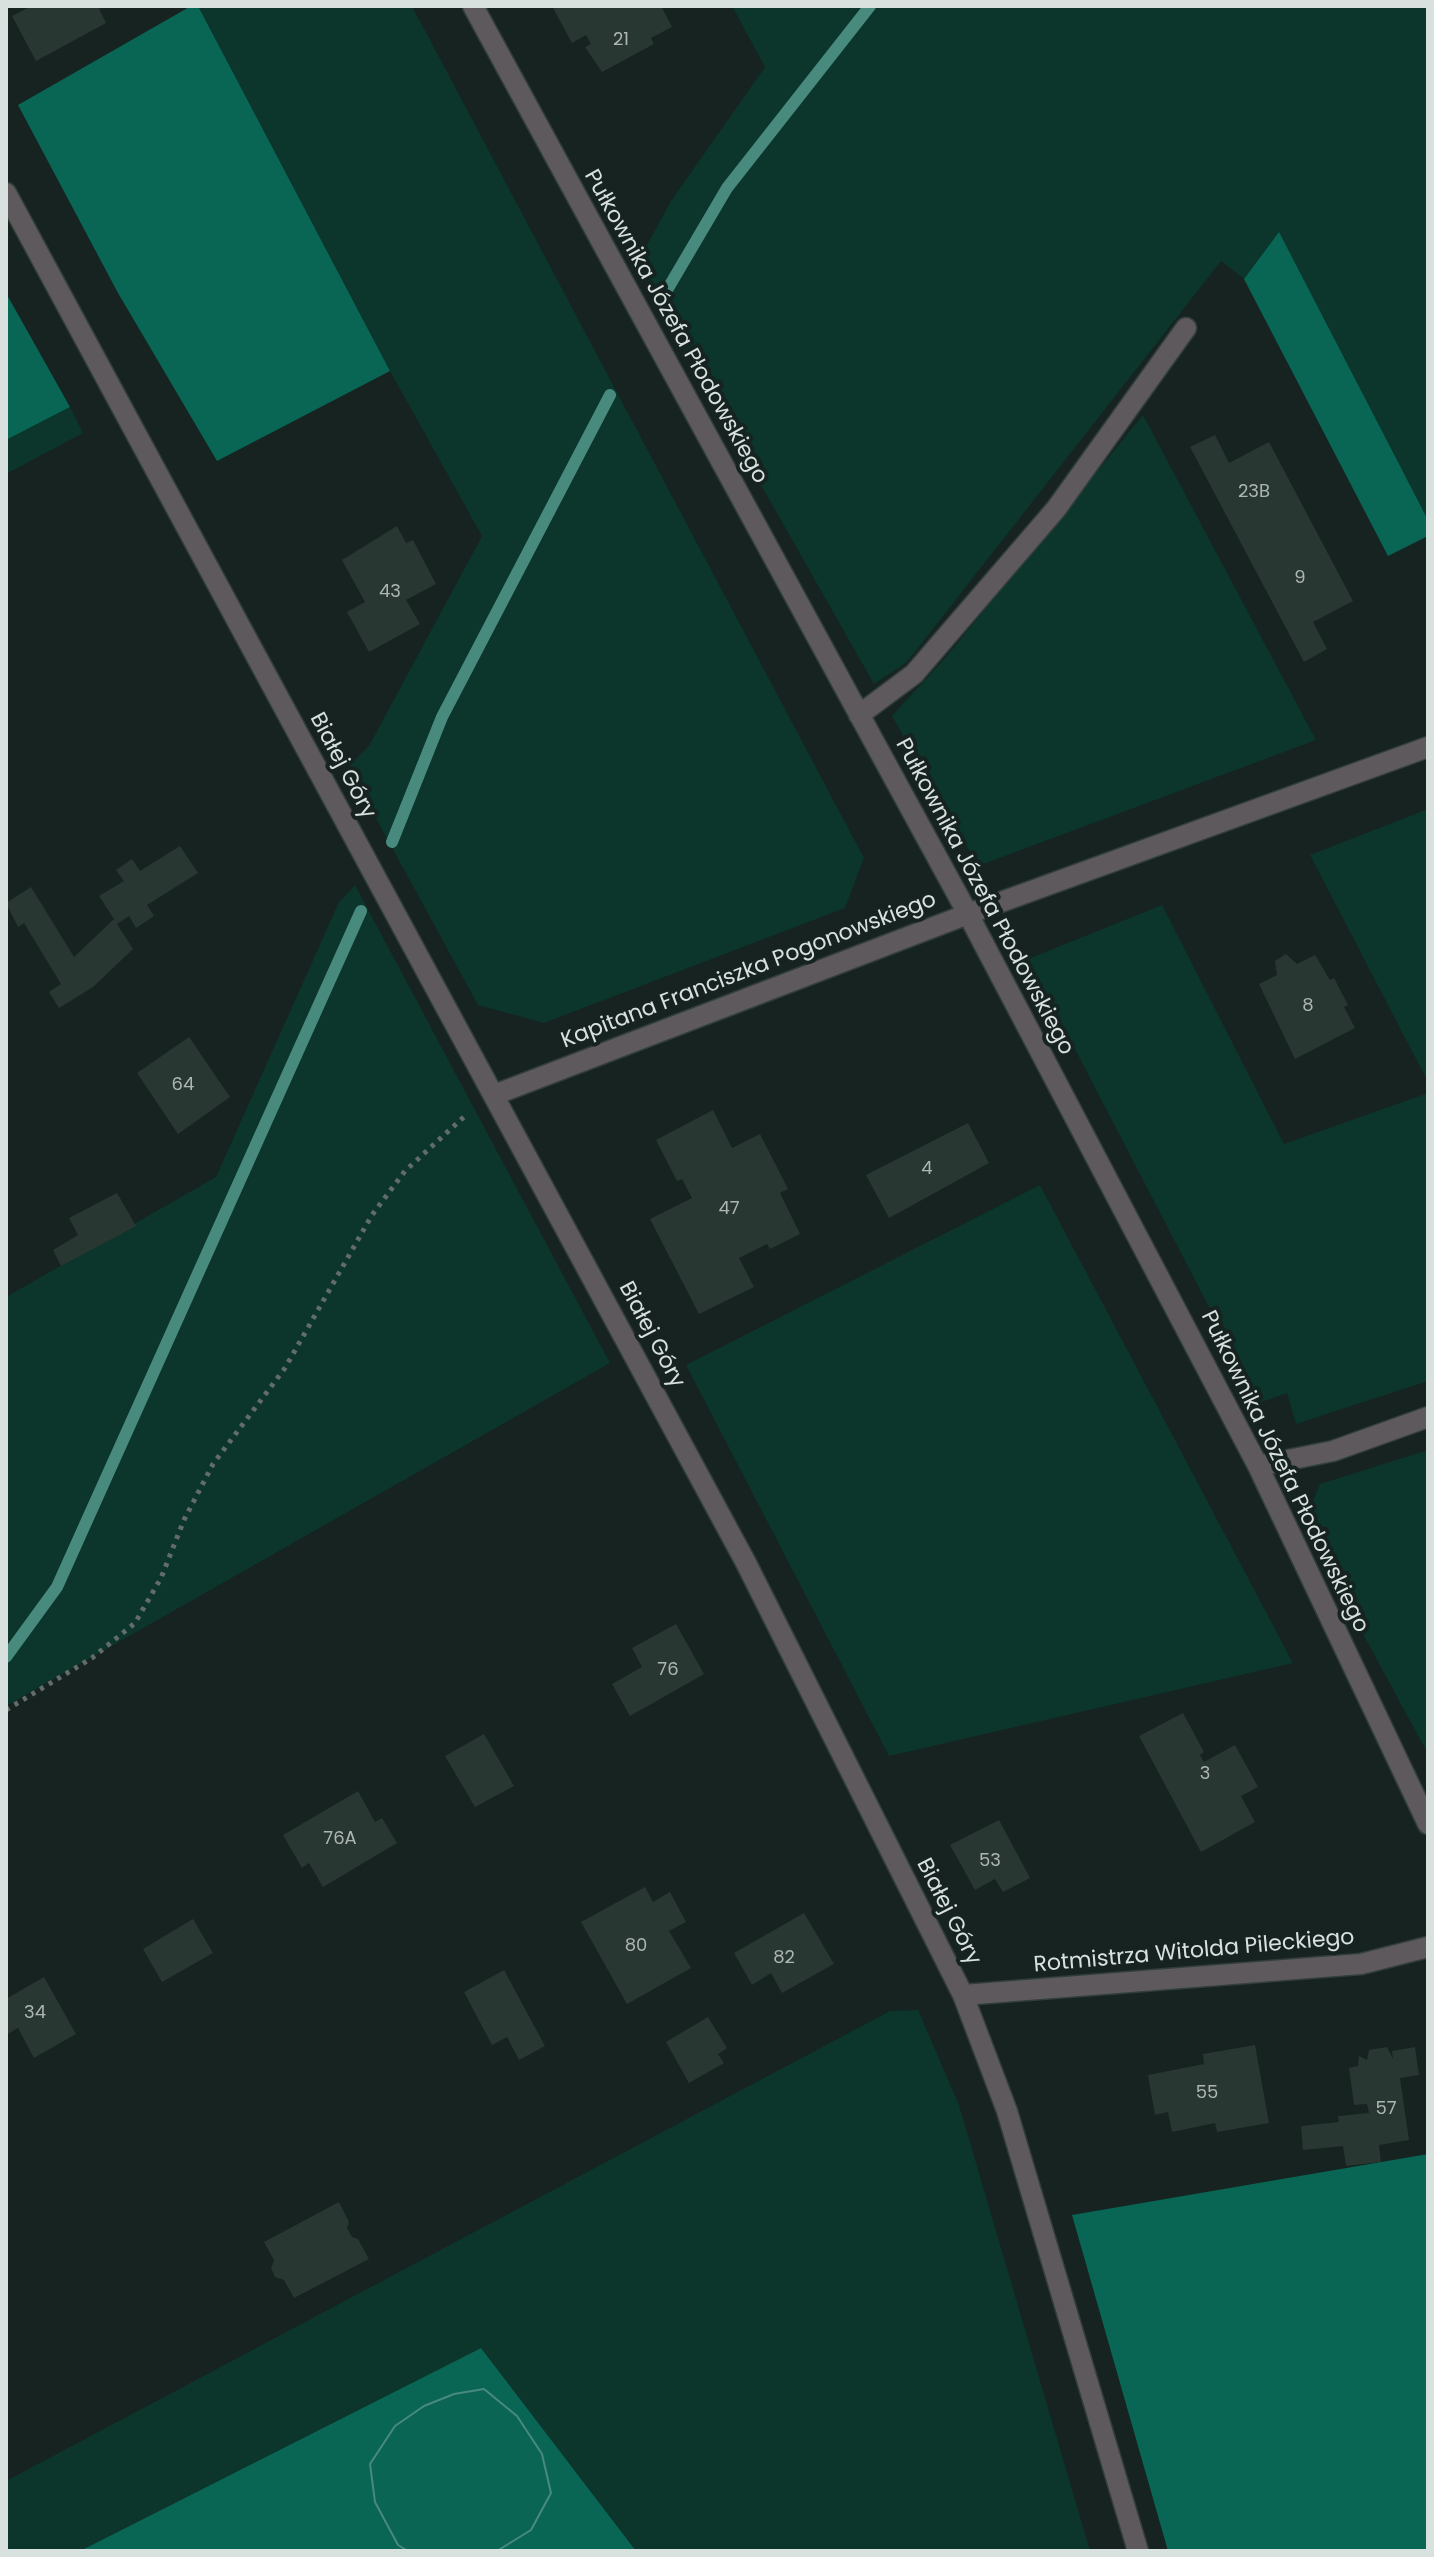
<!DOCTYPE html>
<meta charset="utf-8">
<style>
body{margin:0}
#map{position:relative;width:1434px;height:2557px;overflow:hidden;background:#162320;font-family:Poppins,sans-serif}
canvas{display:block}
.frame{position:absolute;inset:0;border:8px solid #d9e1de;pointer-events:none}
</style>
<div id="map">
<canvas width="1434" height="2557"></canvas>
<div class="frame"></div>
</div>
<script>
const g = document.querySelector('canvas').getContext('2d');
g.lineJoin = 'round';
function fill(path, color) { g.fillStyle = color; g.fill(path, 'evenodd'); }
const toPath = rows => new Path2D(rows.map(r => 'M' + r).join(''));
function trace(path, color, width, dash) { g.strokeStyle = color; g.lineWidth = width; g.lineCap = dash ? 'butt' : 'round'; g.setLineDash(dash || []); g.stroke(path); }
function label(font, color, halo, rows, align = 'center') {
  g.font = font + ' Poppins,sans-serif'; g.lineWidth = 8; g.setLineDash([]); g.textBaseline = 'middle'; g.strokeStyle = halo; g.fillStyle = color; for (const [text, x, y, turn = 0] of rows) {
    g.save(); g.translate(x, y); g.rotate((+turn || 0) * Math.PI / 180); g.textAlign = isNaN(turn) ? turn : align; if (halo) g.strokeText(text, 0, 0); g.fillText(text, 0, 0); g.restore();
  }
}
const green = toPath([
 [198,6,412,6,864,858,845,908,544,1023,478,1005,348,767,369,746,482,536,390,371],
 [732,6,1428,6,1428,520,1279,233,1244,279,1221,261,907,662,874,684,636,265,671,201,765,67],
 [70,407,83,433,6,474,6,440],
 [1143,415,1316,740,978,866,892,716,946,657],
 [1428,809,1428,1082,1310,855],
 [355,885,610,1363,6,1706,6,1297,216,1177,339,902],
 [1162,905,1284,1144,1428,1093,1428,1381,1296,1424,1287,1393,1259,1403,1028,959],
 [1040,1185,1293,1663,889,1756,686,1365],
 [1428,1450,1428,1754,1303,1523,1320,1484],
 [918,2010,959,2105,1090,2551,636,2551,481,2348,80,2551,6,2551,6,2481,890,2011]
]);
const forest = toPath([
 [191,6,198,6,390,371,217,461,118,293,18,105],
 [1279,232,1428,520,1428,536,1388,556,1244,279],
 [6,293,70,407,6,440],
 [1428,2154,1428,2551,1168,2551,1072,2215],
 [481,2348,636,2551,80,2551]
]);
const water = toPath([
 [484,2389,517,2416,542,2454,551,2493,531,2530,497,2551,408,2551,398,2545,375,2502,370,2464,395,2426,424,2406,454,2394,484,2389]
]);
const stream = toPath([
 [667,290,727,188,870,6],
 [392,842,442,717,610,395],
 [6,1657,57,1587,361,911]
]);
const building = toPath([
 [31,6,105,6,99,9,106,23,36,61,12,16],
 [552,6,661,6,672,27,651,38,654,44,602,72,585,47,591,44,586,35,572,43],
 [1215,435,1229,463,1269,442,1353,601,1313,622,1327,649,1304,662,1190,447],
 [397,526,406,543,413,540,436,584,406,600,420,624,369,652,347,612,365,602,342,560],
 [180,846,198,873,147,905,154,916,136,928,129,916,117,924,133,949,93,987,59,1008,49,992,61,984,24,923,18,927,6,903,31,887,74,957,114,919,99,896,124,881,116,870,132,859,140,871],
 [1286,954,1297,964,1315,955,1330,980,1334,978,1348,1005,1344,1007,1355,1028,1295,1059,1259,984,1277,975,1275,961],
 [189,1037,230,1097,178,1134,137,1073],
 [713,1110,732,1148,760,1134,788,1189,780,1193,800,1234,770,1249,767,1244,739,1258,754,1287,699,1314,650,1219,692,1198,682,1179,677,1181,656,1140],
 [968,1123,989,1163,889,1218,866,1175],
 [117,1193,136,1226,61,1266,53,1250,78,1235,69,1218],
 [676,1624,704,1674,630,1716,612,1684,642,1667,632,1648],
 [1183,1713,1204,1752,1200,1755,1204,1762,1235,1745,1258,1787,1241,1796,1255,1822,1201,1852,1139,1736],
 [484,1734,514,1786,475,1807,445,1756],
 [358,1791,375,1822,382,1818,397,1843,323,1887,309,1863,302,1868,283,1835],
 [999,1820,1030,1878,1003,1892,995,1879,975,1890,950,1845],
 [645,1887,653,1902,670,1892,686,1922,669,1931,691,1968,627,2004,581,1922],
 [804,1913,834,1964,782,1993,771,1973,752,1985,734,1953],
 [193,1919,213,1953,162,1982,143,1949],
 [504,1970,545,2046,519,2060,507,2037,492,2045,464,1992],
 [44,1977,76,2034,34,2058,18,2028,6,2035,6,1999],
 [708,2017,727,2048,718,2054,724,2063,689,2083,666,2042],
 [1255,2045,1269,2123,1217,2132,1215,2123,1172,2132,1168,2112,1155,2115,1148,2075,1204,2064,1203,2054],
 [1387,2047,1393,2059,1392,2051,1415,2047,1419,2075,1400,2078,1409,2140,1379,2145,1381,2162,1346,2166,1343,2146,1303,2150,1301,2126,1339,2122,1338,2116,1369,2113,1367,2104,1354,2105,1349,2068,1358,2066,1359,2056,1367,2060,1369,2050],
 [339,2202,349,2222,347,2228,352,2237,358,2239,369,2259,294,2298,284,2280,275,2277,271,2268,274,2260,264,2242]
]);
const path = toPath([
 [6,1710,92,1658,135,1623,161,1578,184,1520,213,1464,285,1368,372,1215,405,1171,467,1114]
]);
const minor = toPath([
 [473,6,968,914,1258,1466,1428,1824],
 [6,193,745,1561,963,1995,1007,2111,1138,2551],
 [859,715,914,674,1056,509,1186,328],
 [494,1095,968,914,1428,747],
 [1258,1466,1333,1451,1428,1417],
 [963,1995,1361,1964,1428,1947]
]);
const numberNames = [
 ["21",621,40],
 ["23B",1254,492],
 ["9",1300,578],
 ["43",390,592],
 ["8",1308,1006],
 ["64",183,1085],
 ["4",927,1169],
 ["47",729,1209],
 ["76",668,1670],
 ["3",1205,1774],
 ["76A",340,1839],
 ["53",990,1861],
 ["80",636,1946],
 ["82",784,1958],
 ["34",35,2013],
 ["55",1207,2093],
 ["57",1386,2109]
];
const streetNames = [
 ["Pułkownika Józefa Płodowskiego",675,327,61],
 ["Białej Góry",342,766,62],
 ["Pułkownika Józefa Płodowskiego",984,897,62],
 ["Kapitana Franciszka Pogonowskiego",749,971,-21],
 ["Białej Góry",651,1335,62],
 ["Pułkownika Józefa Płodowskiego",1284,1472,64],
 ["Białej Góry",948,1912,63],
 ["Rotmistrza Witolda Pileckiego",1194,1952,-5]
];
fill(green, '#0c352c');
fill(forest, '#096554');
fill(water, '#0a6555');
trace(water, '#488a7e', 2);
trace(stream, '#488a7e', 12);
fill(building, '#293733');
trace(minor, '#313e3b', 23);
trace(path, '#626d6a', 5, [4, 6]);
trace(minor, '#5e595c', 20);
label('18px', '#adb6b3', null, numberNames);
label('22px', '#d9e1de', '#162320', streetNames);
</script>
